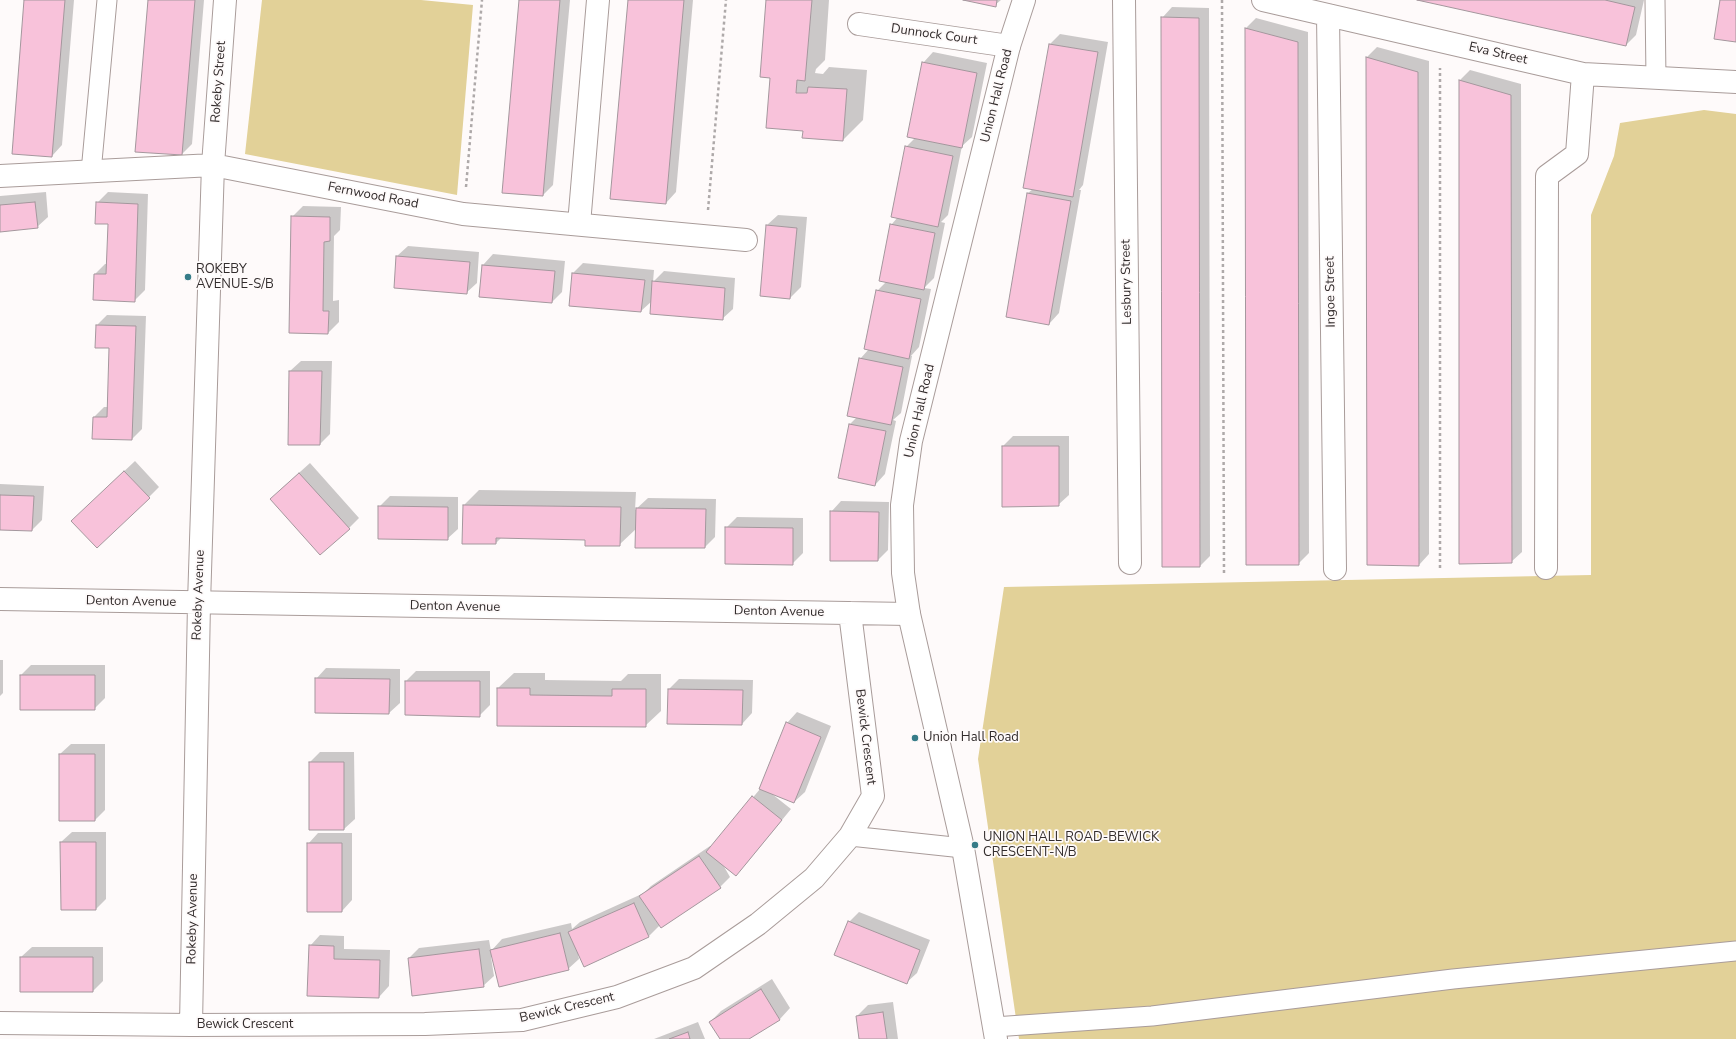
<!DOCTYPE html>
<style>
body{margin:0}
canvas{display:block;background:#fefafa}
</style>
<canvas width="1736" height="1039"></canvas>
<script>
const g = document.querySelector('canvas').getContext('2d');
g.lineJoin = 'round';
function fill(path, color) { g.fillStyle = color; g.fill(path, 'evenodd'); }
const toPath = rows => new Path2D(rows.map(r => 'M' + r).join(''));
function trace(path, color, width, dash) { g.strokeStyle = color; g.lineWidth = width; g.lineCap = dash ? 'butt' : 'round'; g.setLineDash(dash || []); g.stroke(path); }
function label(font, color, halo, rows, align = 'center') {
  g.font = font + ' "Nunito Sans",sans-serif'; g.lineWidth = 3.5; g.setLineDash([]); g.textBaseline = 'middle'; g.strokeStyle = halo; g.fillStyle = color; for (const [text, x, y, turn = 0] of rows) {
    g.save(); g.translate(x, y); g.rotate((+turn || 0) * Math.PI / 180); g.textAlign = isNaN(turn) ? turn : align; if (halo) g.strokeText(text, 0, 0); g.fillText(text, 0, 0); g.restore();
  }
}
const green = toPath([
 [262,0,421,0,473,5,457,195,245,154],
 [1704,110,1736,114,1736,1039,1019,1039,978,759,1004,587,1591,575,1591,215,1614,156,1620,123]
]);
const shadow = toPath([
 [25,0,74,0,62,145,52,156],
 [149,0,204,0,192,144,182,154],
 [520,0,570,0,553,185,543,195],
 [629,0,693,0,676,192,666,203],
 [767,0,829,0,825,60,816,69,815,73,823,74,829,67,867,70,863,120,843,140,804,130,771,77],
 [968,0,1001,0,995,5],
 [1421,0,1644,0,1636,35,1626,45],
 [1172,7,1209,8,1210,556,1200,566,1162,18],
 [1256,18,1308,32,1309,553,1298,564,1247,564,1246,28],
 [1060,34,1108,42,1083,185,1079,190,1081,190,1059,313,1049,324,1028,193,1033,189,1050,44],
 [1377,47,1429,61,1429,554,1419,565,1367,57],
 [933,52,987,63,972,137,962,146,948,215,941,222,945,223,934,278,924,288,931,289,919,347,911,356,912,356,901,413,893,420,896,421,885,474,875,485,850,424,857,417,860,359,869,349,877,291,887,281,891,225,898,217,906,147,915,138,923,63],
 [1470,70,1521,84,1522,552,1511,562,1460,80],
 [46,192,48,217,37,227,0,231,0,196],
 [108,192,148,194,145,290,134,301,95,274,105,264,108,264,109,223,97,203],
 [303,206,341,207,340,230,334,236,333,301,339,300,339,322,328,333,290,332,292,217],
 [778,215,807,217,801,287,790,298,761,295,767,225],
 [408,246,479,252,477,283,466,293,397,256],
 [493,254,565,261,562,292,552,302,480,296,483,265],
 [583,263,654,270,653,282,664,271,735,278,733,309,722,319,652,301,641,311,572,274],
 [107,315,146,316,142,429,132,439,94,417,104,407,108,407,110,347,97,325],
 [301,361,332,361,330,434,320,444,290,371],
 [1013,436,1069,436,1069,495,1058,505,1003,506,1003,446],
 [135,461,159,487,149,497,83,510],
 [310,463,359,518,349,528,281,489],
 [0,484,44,486,42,520,32,530,0,529],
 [479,490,636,492,635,510,648,498,716,499,715,537,705,547,637,528,619,545,586,539,502,537,496,543,464,505],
 [390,496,458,497,458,529,447,539,379,507],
 [841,501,889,502,888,550,878,560,831,560,831,512],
 [737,517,803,518,803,553,792,564,726,528],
 [0,660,3,660,3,693,0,696],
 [31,665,105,665,105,698,94,709,21,675],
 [326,668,400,669,400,703,389,713,316,712,316,679],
 [416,671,490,671,490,705,479,716,406,681],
 [514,673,545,673,545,680,621,681,628,674,661,674,661,711,645,726,498,688],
 [679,679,753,680,752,713,742,724,669,689],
 [797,712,831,726,805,792,794,802,772,794,791,809,746,864,736,874,722,863,730,877,720,887,660,925,649,936,578,954,579,959,568,969,491,957,494,976,483,986,409,958,419,948,489,940,491,951,502,939,571,923,572,929,580,922,644,893,651,886,710,846,711,848,760,789,787,723],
 [71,744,105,744,105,810,95,820,60,754],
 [320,752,354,752,355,819,344,829,310,829,310,762],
 [72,832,106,832,106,899,96,909,61,842],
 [318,833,352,833,352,900,342,911,308,844],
 [859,912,930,940,917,973,906,983,849,922],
 [320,935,344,936,344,949,390,950,389,986,379,997,310,946],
 [32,947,103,947,103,981,93,991,21,957],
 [772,979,790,1008,780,1019,747,1039,721,1039,710,1022,721,1011],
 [893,1002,898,1039,860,1039,857,1016,868,1005],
 [698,1022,705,1039,654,1039]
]);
const building = toPath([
 [24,0,65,0,52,157,12,154,24,0],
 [148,0,195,0,182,155,135,152,148,0],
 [519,0,560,0,543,196,502,193,519,0],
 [628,0,684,0,666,204,610,199,628,0],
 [766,0,812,0,805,81,797,80,796,93,807,93,808,87,847,89,843,141,802,138,803,131,766,128,770,78,760,77,766,0],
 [963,0,997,0,996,7,963,0],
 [1417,0,1605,0,1635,7,1626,46,1417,0],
 [1720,0,1736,0,1736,42,1714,39,1720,0],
 [1161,17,1199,18,1200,567,1162,567,1161,17],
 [1245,28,1298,42,1299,565,1246,565,1245,28],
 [1049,44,1098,52,1073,197,1023,188,1049,44],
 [1366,57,1418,72,1419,566,1367,565,1366,57],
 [922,62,977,73,962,148,907,137,922,62],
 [1459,80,1511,95,1512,563,1459,564,1459,80],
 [905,146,953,156,938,227,891,217,905,146],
 [1027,193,1071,201,1049,325,1006,317,1027,193],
 [35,202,38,228,0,232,0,205,35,202],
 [96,202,138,204,135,302,93,300,94,274,106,274,108,224,95,224,96,202],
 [291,216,330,217,330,241,324,242,323,311,329,311,328,334,289,333,291,216],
 [890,224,935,233,924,290,879,281,890,224],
 [766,225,797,228,790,299,760,296,766,225],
 [396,256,470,262,467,294,394,288,396,256],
 [482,265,555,271,552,303,479,297,482,265],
 [572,273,645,280,641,312,569,306,572,273],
 [652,281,725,288,723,320,650,314,652,281],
 [876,290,921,299,909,359,864,349,876,290],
 [96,325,136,326,132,440,92,439,93,417,107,417,109,348,95,348,96,325],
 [859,358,903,367,891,425,847,416,859,358],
 [289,371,322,371,320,445,288,445,289,371],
 [849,424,886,431,875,486,838,478,849,424],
 [1002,446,1059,446,1059,506,1002,507,1002,446],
 [124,471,150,498,97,548,71,521,124,471],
 [299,473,350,529,320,555,270,499,299,473],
 [0,495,34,496,32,531,0,530,0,495],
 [463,505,621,507,620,546,585,546,585,540,496,538,496,544,462,544,463,505],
 [378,506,448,507,448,540,378,539,378,506],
 [636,508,706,509,705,548,635,548,636,508],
 [830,511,879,512,878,561,830,561,830,511],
 [725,527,793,528,793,565,725,564,725,527],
 [20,675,95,675,95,710,20,710,20,675],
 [315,678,390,679,389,714,315,713,315,678],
 [405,681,480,681,480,717,405,715,405,681],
 [497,688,530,688,530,695,612,696,612,689,646,689,646,727,497,726,497,688],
 [668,689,743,690,742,725,667,724,668,689],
 [786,722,821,737,794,803,759,789,786,722],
 [59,754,95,754,95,821,59,821,59,754],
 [309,762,344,762,344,830,309,830,309,762],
 [752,796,782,820,736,876,706,852,752,796],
 [60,842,96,842,96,910,61,910,60,842],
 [307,843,342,843,342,912,307,912,307,843],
 [699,856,721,888,661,928,639,896,699,856],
 [634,903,649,937,584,967,568,932,634,903],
 [848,921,920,950,907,984,834,955,848,921],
 [560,933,569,970,499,987,490,950,560,933],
 [309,945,334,946,334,959,380,960,379,998,307,996,309,945],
 [479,949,484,987,412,996,408,958,479,949],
 [20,957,93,957,93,992,20,992,20,957],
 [761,989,780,1020,749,1039,720,1039,709,1022,761,989],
 [883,1012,887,1039,859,1039,856,1016,883,1012],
 [688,1032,690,1039,669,1039,688,1032]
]);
const path = toPath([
 [1222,0,1224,573],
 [466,187,482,0],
 [708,210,726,0],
 [1440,568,1440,68]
]);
const service = toPath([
 [1655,0,1656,78],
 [91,172,107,0],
 [850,836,963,848],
 [994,1027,1152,1016,1453,979,1736,951]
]);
const minor = toPath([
 [1124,0,1130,563],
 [1263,0,1583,74,1736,82],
 [1328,15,1335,569],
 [859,24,1009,46],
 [0,176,213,165,463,214,746,240],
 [579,224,598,0],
 [1546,568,1547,176,1577,154,1583,74],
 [0,599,909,614],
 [0,1023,191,1025,425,1024,522,1020,617,997,694,968,758,924,814,878,850,836,873,796,850,613],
 [191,1025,199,603,213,165,225,0]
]);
const tertiary = toPath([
 [996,1039,963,848,909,614,903,573,902,505,911,441,1009,46,1024,0]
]);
const markers = [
 [188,277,4,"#367c88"],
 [915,738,4,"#367c88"],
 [975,845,4,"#367c88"]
];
const streetNames = [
 ["Dunnock Court",934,35,8],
 ["Eva Street",1498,54,13],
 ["Rokeby Street",219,82,-86],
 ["Union Hall Road",997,96,-76],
 ["Fernwood Road",373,196,11],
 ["Lesbury Street",1127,282,-91],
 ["Ingoe Street",1331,292,-91],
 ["Union Hall Road",920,411,-77],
 ["Rokeby Avenue",199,595,-88],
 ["Denton Avenue",131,602,1],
 ["Denton Avenue",455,607,1],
 ["Denton Avenue",779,612,1],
 ["Bewick Crescent",865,737,83],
 ["Rokeby Avenue",193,919,-89],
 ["Bewick Crescent",567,1008,-13],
 ["Bewick Crescent",245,1025]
];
const poiNames = [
 ["ROKEBY",196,270],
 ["AVENUE-S/B",196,285],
 ["Union Hall Road",923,738],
 ["UNION HALL ROAD-BEWICK",983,838],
 ["CRESCENT-N/B",983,853]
];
fill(green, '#e2d198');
fill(shadow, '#0003');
fill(building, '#f8c2da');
trace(building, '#a4979d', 1);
trace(service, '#a99c9a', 21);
trace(minor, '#a99c9a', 24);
trace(tertiary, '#a99c9a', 24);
trace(path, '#aea9a9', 2.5, [3, 3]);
trace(service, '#fff', 19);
trace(minor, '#fff', 22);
trace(tertiary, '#fff', 22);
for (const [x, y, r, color] of markers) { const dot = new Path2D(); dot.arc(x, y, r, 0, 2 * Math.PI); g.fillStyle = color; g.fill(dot); trace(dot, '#fefafa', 1.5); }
label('13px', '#322c2c', '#fefafa', streetNames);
label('13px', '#322c2c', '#fefafa', poiNames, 'left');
</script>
